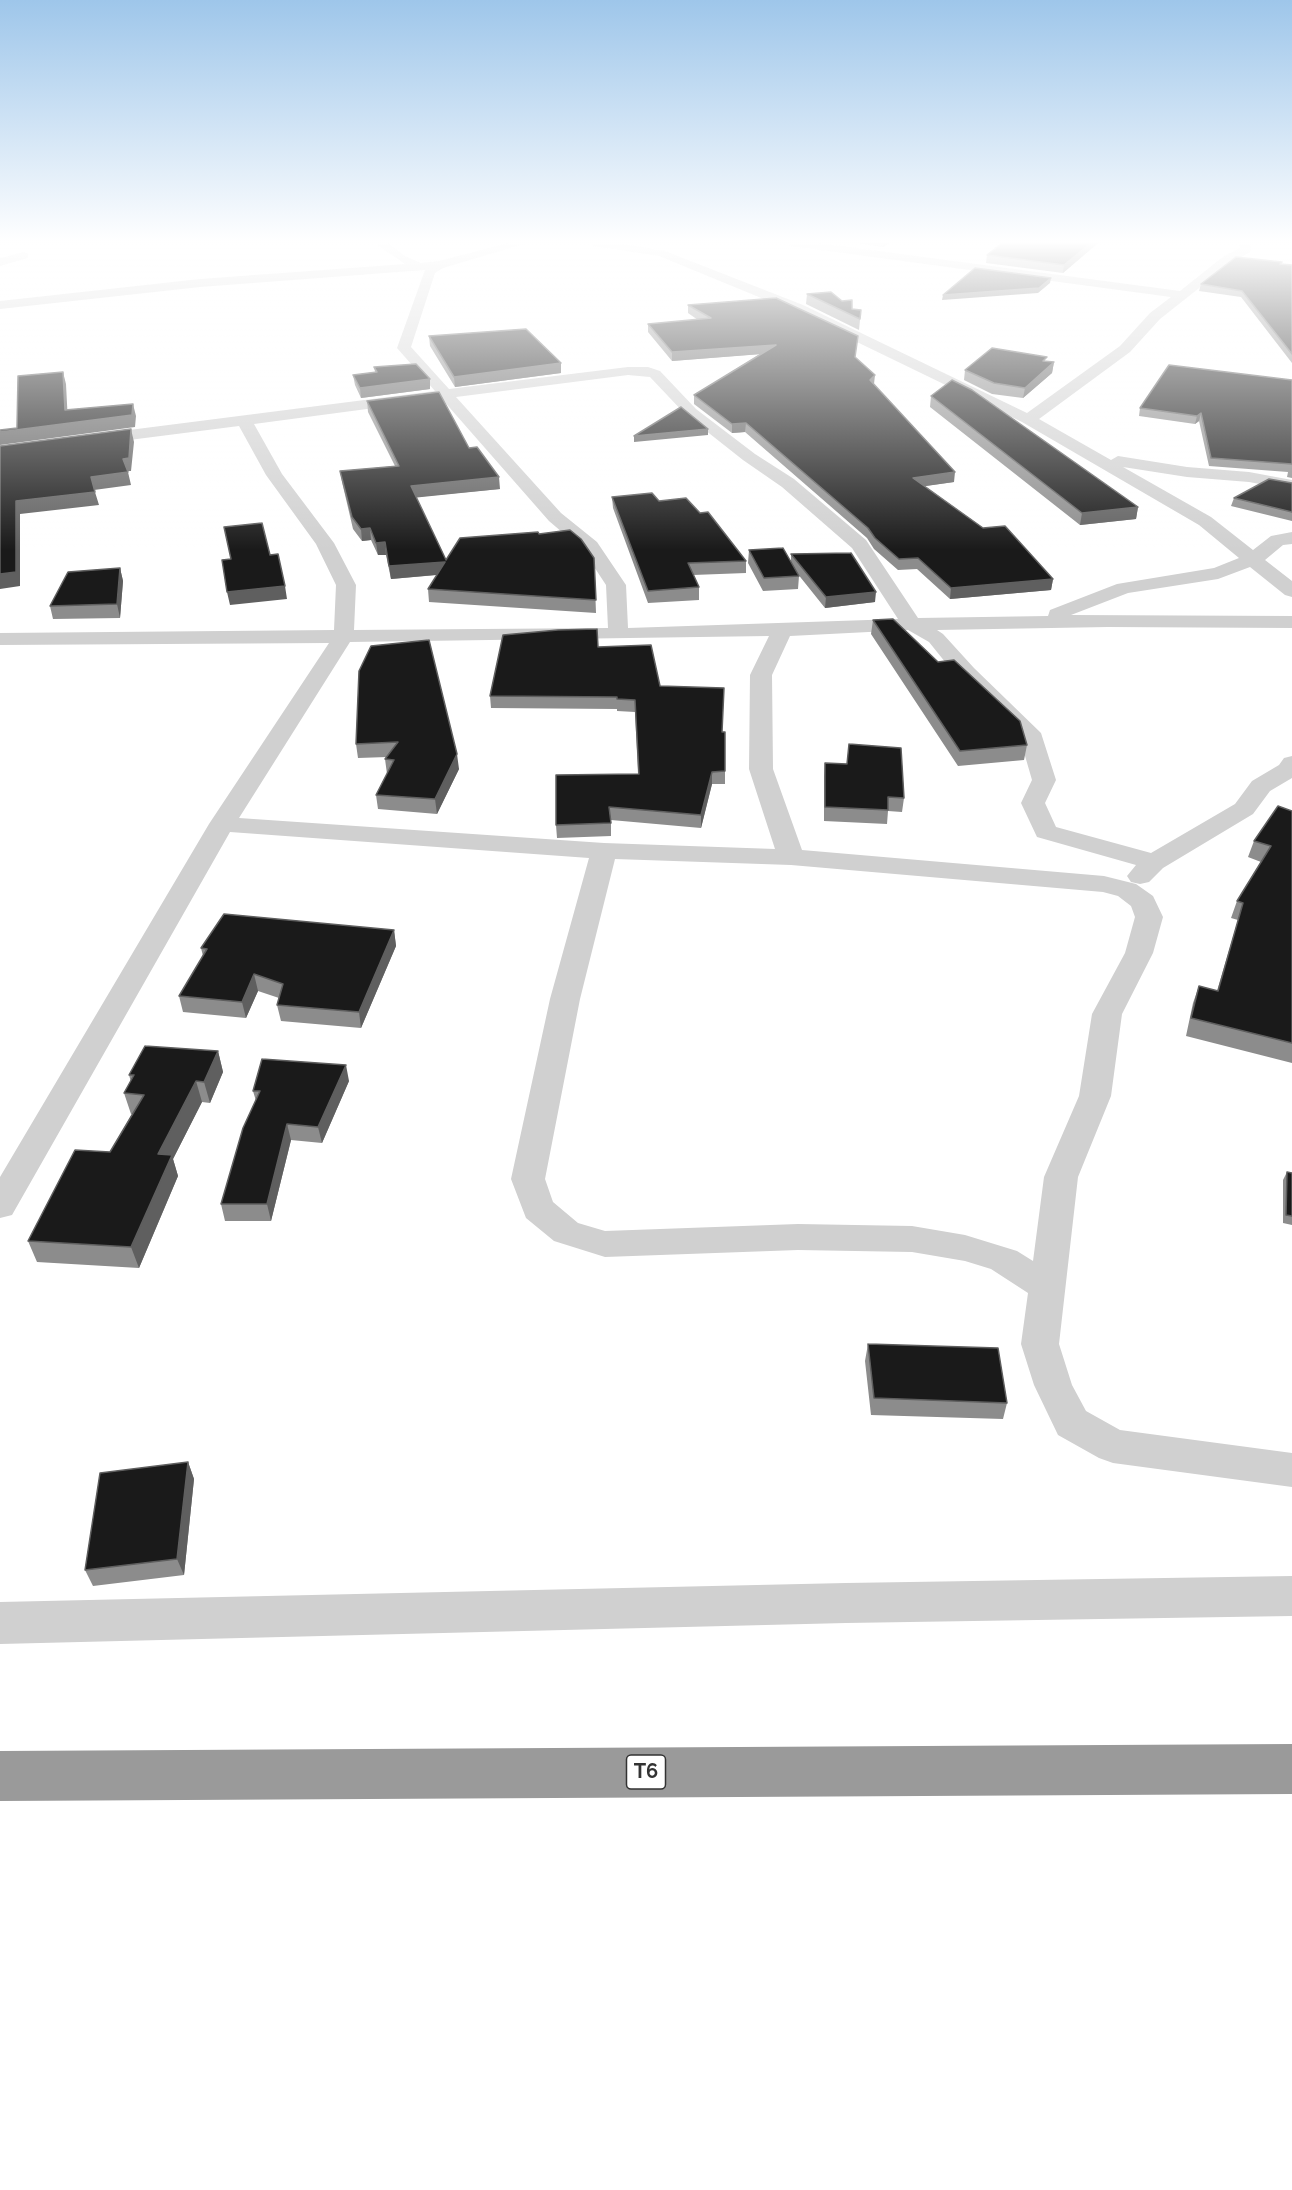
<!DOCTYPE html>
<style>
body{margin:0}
canvas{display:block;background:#fff}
</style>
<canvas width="1292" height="2190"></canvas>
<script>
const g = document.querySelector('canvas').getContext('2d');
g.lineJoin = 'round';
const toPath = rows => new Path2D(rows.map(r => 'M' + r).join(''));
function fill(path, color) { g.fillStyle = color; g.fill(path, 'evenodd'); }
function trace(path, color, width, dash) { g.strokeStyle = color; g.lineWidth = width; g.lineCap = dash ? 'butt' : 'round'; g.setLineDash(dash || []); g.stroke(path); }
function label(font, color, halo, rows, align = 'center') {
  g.font = font + ' Raleway,sans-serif'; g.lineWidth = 6; g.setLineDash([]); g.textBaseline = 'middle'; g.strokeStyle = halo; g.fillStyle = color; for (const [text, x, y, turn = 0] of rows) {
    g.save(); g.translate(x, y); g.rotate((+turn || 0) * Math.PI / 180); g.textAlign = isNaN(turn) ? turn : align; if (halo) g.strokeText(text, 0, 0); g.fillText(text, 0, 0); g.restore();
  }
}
const street = toPath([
 [374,243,388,243,405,256,421,263,439,261,508,243,527,243,443,268,435,273,411,347,449,389,628,367,648,367,660,371,696,409,755,454,794,479,866,540,918,618,1048,616,1050,610,1117,584,1214,568,1239,558,1199,525,1022,422,793,311,659,256,593,246,587,243,617,243,665,251,803,305,1027,413,1120,346,1150,313,1171,297,791,246,785,243,818,243,1180,291,1224,256,1240,248,1239,243,1251,243,1250,252,1232,262,1160,319,1130,352,1039,419,1111,460,1118,456,1187,467,1249,472,1292,480,1292,490,1249,482,1187,477,1123,467,1211,517,1253,550,1271,536,1292,532,1292,544,1283,545,1265,560,1292,581,1292,597,1285,595,1250,567,1218,579,1128,593,1071,615,1292,616,1292,628,1108,627,937,630,943,634,974,668,1041,733,1056,780,1045,803,1056,827,1151,853,1235,804,1252,781,1279,765,1284,758,1292,756,1292,778,1270,791,1253,814,1163,868,1149,882,1140,884,1131,882,1127,876,1136,865,1037,837,1021,803,1032,780,1019,735,958,678,929,642,908,630,790,636,772,675,773,769,802,850,1104,876,1136,884,1153,896,1163,917,1153,953,1122,1014,1111,1096,1078,1177,1059,1344,1072,1385,1086,1411,1120,1430,1292,1453,1292,1487,1113,1463,1099,1458,1058,1435,1034,1385,1021,1344,1028,1293,991,1269,965,1261,912,1252,798,1250,605,1257,554,1241,526,1218,511,1179,550,999,589,858,230,832,12,1215,0,1218,0,1177,209,824,329,643,0,645,0,633,334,630,336,585,316,544,266,475,239,426,90,445,82,440,90,435,435,391,397,348,425,270,200,287,0,309,0,301,200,279,405,264,374,243],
 [628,375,650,377,686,415,743,460,782,487,852,548,898,619,628,628,626,585,597,542,561,513,456,397,628,375],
 [442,399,549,521,583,550,606,585,608,628,354,630,356,585,334,543,282,474,254,424,442,399],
 [769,636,750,675,749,769,775,849,604,843,239,818,350,642,769,636],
 [615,859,791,865,1103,892,1118,896,1131,906,1135,917,1125,953,1092,1014,1079,1096,1044,1177,1033,1261,1017,1251,965,1235,912,1226,798,1224,605,1231,578,1223,553,1202,545,1179,580,999,615,859],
 [24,252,28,254,28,258,0,266,0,258,24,252],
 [1292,1576,1292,1616,846,1623,0,1644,0,1602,846,1583,1292,1576]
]);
const highway = toPath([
 [1292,1744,1292,1794,0,1801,0,1751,1292,1744]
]);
const wall = toPath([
 [856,243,890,243,883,247],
 [1002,243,1098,243,1063,273,986,263,987,255],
 [1281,264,1292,265,1292,363,1241,297,1199,291,1201,284],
 [807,294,852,309,861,310,859,330,806,304],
 [688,305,855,357,874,384,954,482,925,486,1053,579,1051,590,950,599,917,569,898,570,874,549,867,538,745,432,732,433,694,404,694,395,760,354,672,361,648,332,648,324,698,320,688,313],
 [429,336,561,363,561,373,455,387,430,346],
 [1047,361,1054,362,1052,373,1023,398,992,394,964,380,965,370],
 [374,367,430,389,361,398,355,385,353,375,375,372],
 [1292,380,1292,478,1287,477,1288,472,1209,466,1199,421,1195,424,1139,416,1140,408],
 [931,396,1138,507,1136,519,1080,525,930,407],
 [367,401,469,448,500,489,416,497,446,560,539,534,594,558,596,613,429,602,428,589,437,575,391,579,386,555,378,555,371,540,362,541,353,529,342,482,340,471,395,466,368,412],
 [1292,483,1292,521,1231,506,1234,498],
 [612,497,659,501,746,561,746,573,693,575,699,587,699,600,648,603,613,508],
 [749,550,791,561,791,554,875,602,825,608,797,573,799,576,798,589,763,591,748,563],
 [120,568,123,581,120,618,53,619,50,606],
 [873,620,938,662,1027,745,1024,760,958,766,871,634],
 [598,647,660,686,722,732,725,771,725,784,712,784,701,828,611,820,611,836,557,838,556,825,638,774,635,712,617,711,617,709,491,708,490,696],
 [359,671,459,769,437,814,378,809,376,795,387,774,385,759,387,757,358,758,356,744],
 [825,763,904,798,902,812,888,811,887,824,824,821,824,777],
 [1292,811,1292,1063,1186,1036,1193,1003,1199,986,1217,991,1238,920,1231,918,1237,901,1261,862,1248,857,1254,841],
 [394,930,396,946,361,1028,281,1021,277,1005,279,998,258,991,246,1018,183,1012,179,996,203,956,201,948],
 [218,1051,223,1072,210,1103,202,1102,173,1159,178,1176,139,1268,37,1262,28,1241,110,1152,132,1114,131,1114,124,1093,131,1082,129,1075],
 [349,1081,322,1143,291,1140,271,1221,225,1221,221,1204,256,1101,253,1091],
 [1287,1172,1292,1173,1292,1225,1283,1223,1283,1180],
 [868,1344,1007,1403,1003,1419,871,1415,865,1361],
 [188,1462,194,1479,184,1575,93,1586,85,1570]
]);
const shadedWall = toPath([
 [884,243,890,243,883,247],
 [1091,243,1098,243,1063,273,1064,265],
 [1051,278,1050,283,1038,293,942,300,943,295],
 [776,345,775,353,672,361,672,352],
 [1054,362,1052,373,1023,398,1025,388],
 [561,363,561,373,455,387,454,377],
 [63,372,66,384,68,423,65,410],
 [875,375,874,384,870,380],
 [430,379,430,389,361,398,360,388],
 [133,404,136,416,135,427,0,445,0,432],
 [1201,413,1199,421,1195,424,1197,416],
 [746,423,745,432,732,433,732,424],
 [131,429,134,442,131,471,126,471,123,459],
 [708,429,708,435,634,442,634,436],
 [128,472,131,485,94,490,91,477],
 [955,472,954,482,912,488,913,478],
 [499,477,500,489,412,498,411,486],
 [95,492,99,505,20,514,20,586,0,589,0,574,16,501],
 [1138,507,1136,519,1080,525,1082,513],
 [370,528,371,540,362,541,361,529],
 [385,542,386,555,378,555,376,543],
 [445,562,446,574,391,579,389,566],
 [120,568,123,581,120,618,117,604],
 [1053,579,1051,590,950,599,951,588],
 [285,586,287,599,230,605,227,592],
 [876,592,875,602,825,608,826,597],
 [457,754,459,769,437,814,435,799],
 [712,772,712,784,701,828,701,815],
 [394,930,396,946,361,1028,359,1012],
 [254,974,258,991,246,1018,242,1002],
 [218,1051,223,1072,210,1103,204,1082],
 [346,1065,349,1081,322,1143,318,1127],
 [196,1081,202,1102,173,1159,178,1176,139,1268,131,1247,158,1154],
 [287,1124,291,1140,271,1221,267,1204],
 [188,1462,194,1479,184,1575,177,1559]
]);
const building = toPath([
 [1002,243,1091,243,1064,265,987,255,1002,243],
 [1236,257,1282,262,1280,264,1292,265,1292,354,1242,291,1201,284,1236,257],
 [975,268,1051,278,1039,288,943,295,975,268],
 [831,292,842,301,852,300,852,309,861,310,860,319,807,294,831,292],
 [776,298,858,336,855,357,875,375,870,380,955,472,913,478,983,528,1005,526,1053,579,951,588,918,558,899,559,875,538,868,528,746,423,732,424,694,395,776,345,672,352,648,324,711,318,688,305,776,298],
 [526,329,561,363,454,377,429,336,526,329],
 [992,348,1047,357,1043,361,1054,362,1025,388,994,383,965,370,992,348],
 [416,364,430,379,360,388,353,375,377,372,374,367,416,364],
 [1169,365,1292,380,1292,464,1211,458,1201,413,1197,416,1140,408,1169,365],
 [63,372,65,410,133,404,132,415,0,432,0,430,17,428,18,376,63,372],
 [952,380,972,390,1138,507,1082,513,931,396,952,380],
 [439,392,469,448,477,447,499,477,411,486,446,560,460,538,538,532,539,534,570,530,581,539,594,558,596,600,428,589,445,562,389,566,385,542,376,543,370,528,361,529,352,517,340,471,399,466,367,401,439,392],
 [681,407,708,429,634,436,681,407],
 [131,429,129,458,123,459,128,472,91,477,95,492,16,501,16,572,0,574,0,446,131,429],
 [1269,479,1292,483,1292,512,1234,498,1269,479],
 [652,493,659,501,686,498,700,513,708,512,746,561,688,563,699,587,648,591,612,497,652,493],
 [262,523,270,555,278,554,285,586,227,592,222,560,231,559,224,527,262,523],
 [783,548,799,576,764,578,749,550,783,548],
 [851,553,876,592,826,597,791,554,851,553],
 [120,568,117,604,50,606,68,572,120,568],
 [893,619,938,662,954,660,1020,721,1027,745,960,751,873,620,893,619],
 [597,629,598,647,651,645,660,686,724,688,722,732,725,732,725,771,712,772,701,815,609,807,611,823,556,825,556,775,639,774,635,700,617,699,617,697,490,696,503,635,558,630,597,629],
 [429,640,457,754,435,799,376,795,394,760,385,759,398,742,356,744,359,671,371,646,429,640],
 [849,744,901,748,904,798,888,797,888,810,825,807,825,763,847,764,849,744],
 [1278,806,1292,811,1292,1043,1191,1018,1199,986,1218,991,1243,903,1237,901,1271,846,1254,841,1278,806],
 [224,914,394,930,359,1012,277,1005,283,984,254,974,242,1002,179,996,207,949,201,948,224,914],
 [145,1046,218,1051,204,1082,196,1081,158,1154,172,1155,131,1247,28,1241,75,1150,110,1152,144,1095,124,1093,134,1075,129,1075,145,1046],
 [262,1059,346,1065,318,1127,287,1124,267,1204,221,1204,243,1128,260,1091,253,1091,262,1059],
 [1287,1172,1292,1173,1292,1216,1286,1215,1287,1172],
 [868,1344,998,1348,1007,1403,874,1398,868,1344],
 [188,1462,177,1559,85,1570,100,1473,188,1462]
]);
const shields = [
 [646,1772,39]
];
const shieldNames = [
 ["T6",646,1772]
];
fill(street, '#d0d0d0');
fill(highway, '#9a9a9a');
fill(wall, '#8c8c8c');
fill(shadedWall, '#5f5f5f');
fill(building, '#1a1a1a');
trace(building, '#5f5f5f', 1.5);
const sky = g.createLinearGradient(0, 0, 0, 550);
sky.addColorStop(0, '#9ec6ea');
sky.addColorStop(0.44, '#fff');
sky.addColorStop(1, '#ffffff00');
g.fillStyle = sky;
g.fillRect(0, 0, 1292, 550);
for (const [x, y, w] of shields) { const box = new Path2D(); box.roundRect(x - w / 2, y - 17, w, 34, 4.5); g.fillStyle = '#fff'; g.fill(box); trace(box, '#333', 1.5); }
label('bold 20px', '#333', null, shieldNames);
</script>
